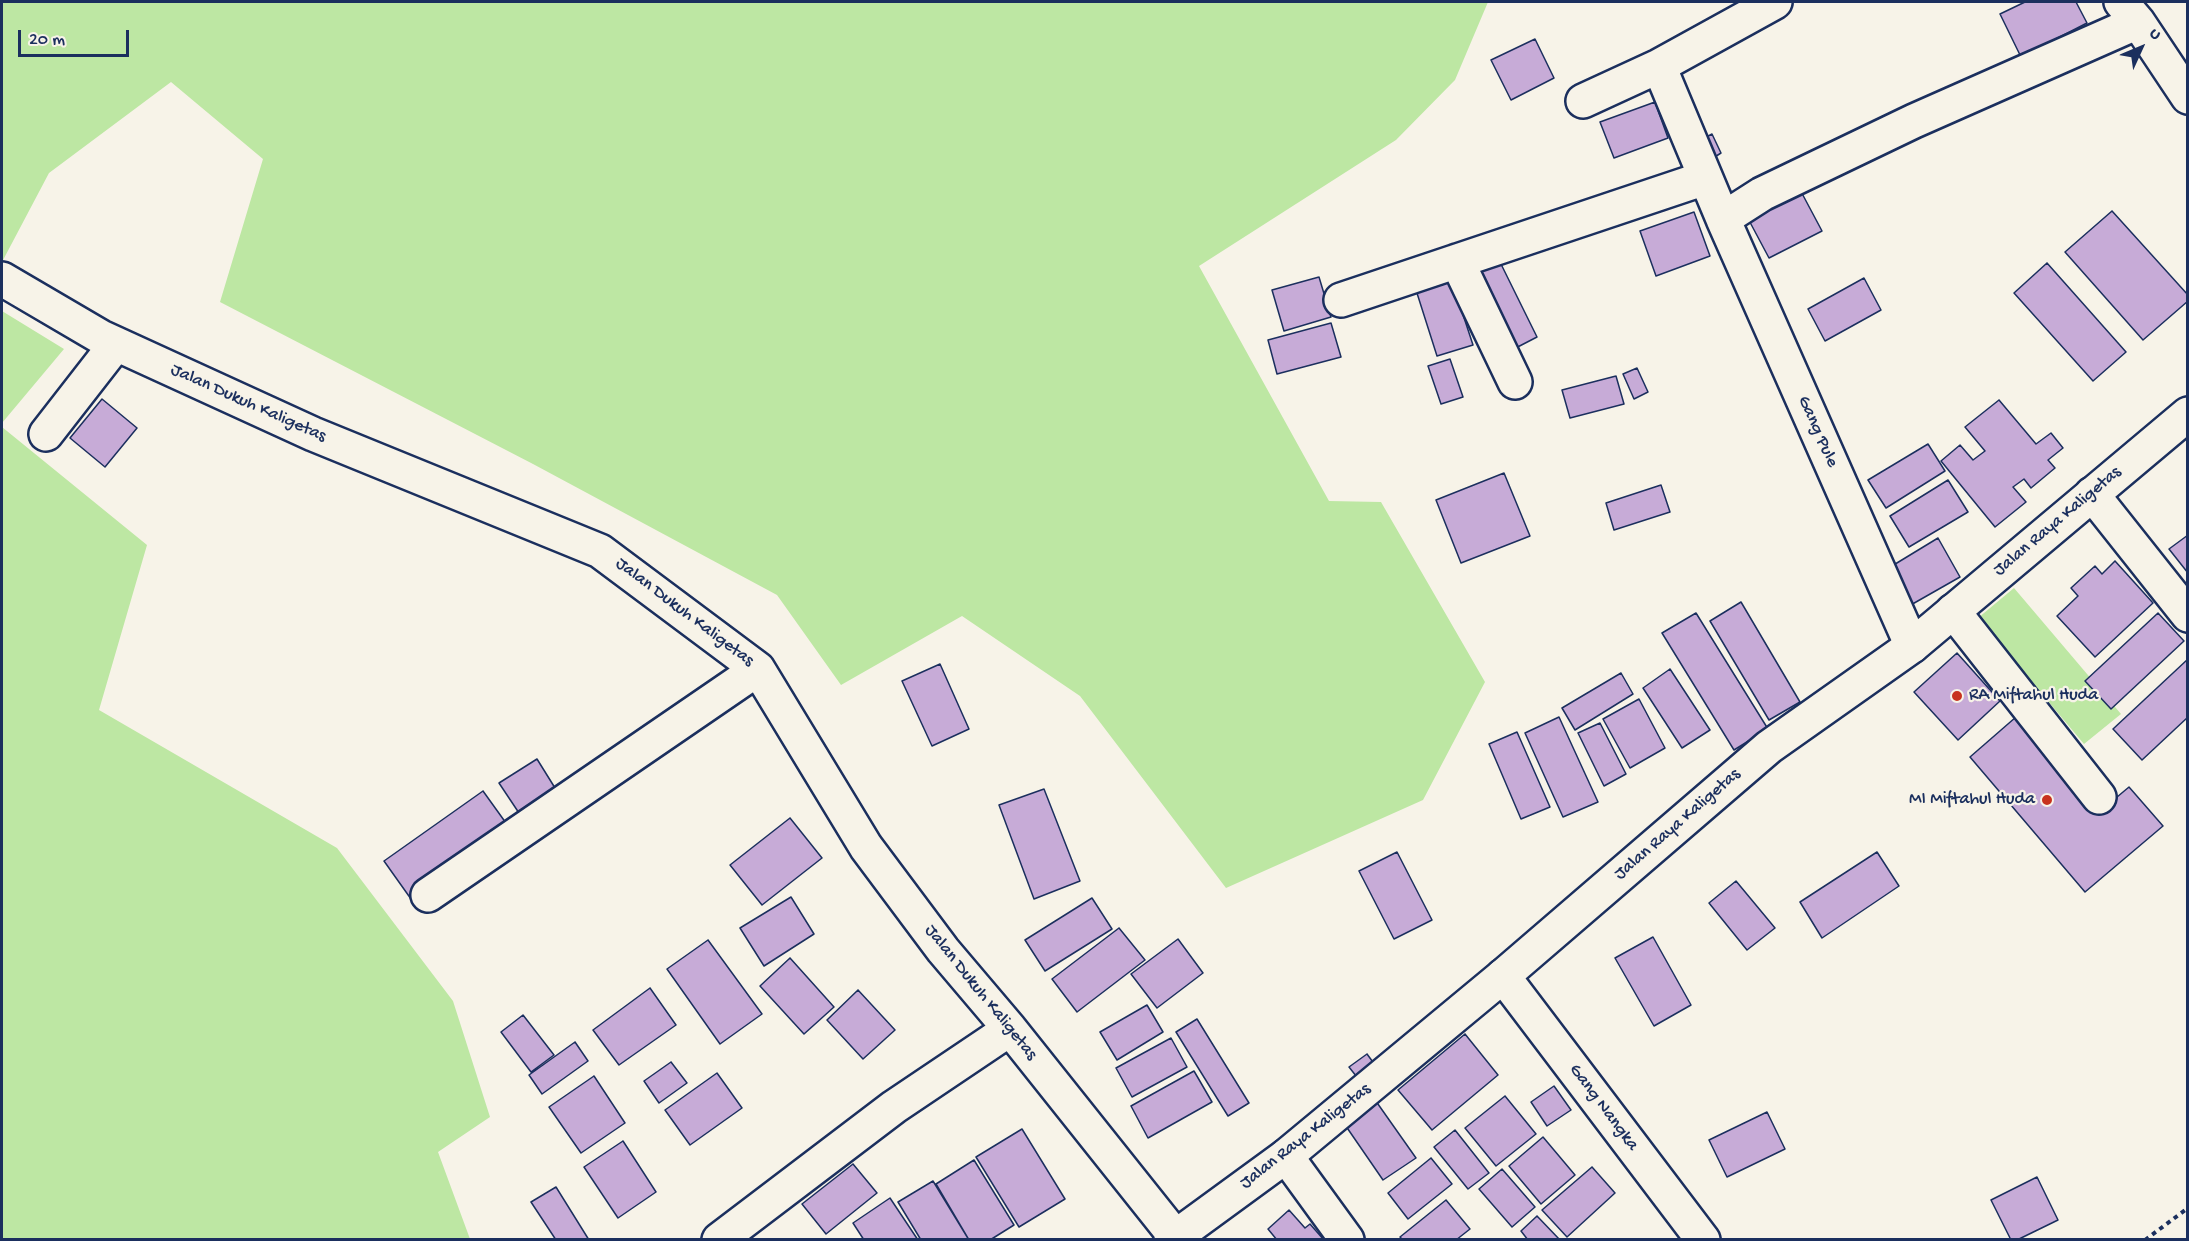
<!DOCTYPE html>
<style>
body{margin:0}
#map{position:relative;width:2189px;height:1241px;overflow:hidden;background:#f7f3e8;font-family:"Gochi Hand",sans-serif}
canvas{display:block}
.frame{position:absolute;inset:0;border:3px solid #1b2f5e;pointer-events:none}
.north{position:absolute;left:2111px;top:18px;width:60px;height:60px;-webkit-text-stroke:4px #f7f3e8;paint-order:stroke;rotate:46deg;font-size:16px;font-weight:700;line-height:24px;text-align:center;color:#1b2f5e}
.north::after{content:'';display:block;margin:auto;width:21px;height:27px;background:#1b2f5e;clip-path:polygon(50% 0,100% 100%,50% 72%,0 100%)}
.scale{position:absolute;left:18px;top:30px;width:111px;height:27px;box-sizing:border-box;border:3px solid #1b2f5e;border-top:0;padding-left:8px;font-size:18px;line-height:21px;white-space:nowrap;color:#1b2f5e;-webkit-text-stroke:4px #f7f3e8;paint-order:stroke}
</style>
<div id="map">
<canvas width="2189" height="1241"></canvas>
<div class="frame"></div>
<div class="north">U</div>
<div class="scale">20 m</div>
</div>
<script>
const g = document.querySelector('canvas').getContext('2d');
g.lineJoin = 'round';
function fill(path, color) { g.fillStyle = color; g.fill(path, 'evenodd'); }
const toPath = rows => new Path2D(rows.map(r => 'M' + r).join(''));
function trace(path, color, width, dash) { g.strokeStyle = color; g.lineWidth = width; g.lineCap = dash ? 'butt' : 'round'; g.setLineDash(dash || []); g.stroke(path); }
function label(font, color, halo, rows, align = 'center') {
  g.font = font + ' "Gochi Hand",sans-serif'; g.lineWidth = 4.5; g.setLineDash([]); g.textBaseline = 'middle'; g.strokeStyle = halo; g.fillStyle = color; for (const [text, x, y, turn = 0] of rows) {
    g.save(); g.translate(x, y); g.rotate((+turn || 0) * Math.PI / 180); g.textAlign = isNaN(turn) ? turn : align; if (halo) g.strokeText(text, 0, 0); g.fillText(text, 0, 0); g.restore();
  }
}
const green = toPath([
 [2,2,1488,2,1455,80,1396,140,1199,266,1329,501,1381,502,1485,682,1423,800,1226,888,1080,696,962,616,841,685,777,595,533,464,220,302,263,159,171,82,49,173,2,262],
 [2,311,64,349,2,423],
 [2,427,147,545,99,710,337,848,453,1001,490,1117,438,1152,470,1239,2,1239],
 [2014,588,2121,714,2084,744,1978,618]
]);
const building = toPath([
 [2025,2,2076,2,2087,23,2021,57,2000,14,2025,2],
 [1535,39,1554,78,1511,100,1491,60,1535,39],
 [1655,102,1668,138,1614,158,1600,122,1655,102],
 [1712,134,1721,153,1707,162,1699,141,1712,134],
 [1797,184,1822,231,1769,258,1744,211,1797,184],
 [2112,211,2188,295,2188,301,2143,340,2065,252,2112,211],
 [1694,212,1710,256,1656,276,1640,231,1694,212],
 [1498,258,1537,337,1508,352,1469,271,1498,258],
 [2047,263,2126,352,2093,381,2014,293,2047,263],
 [1319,277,1331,317,1284,331,1272,290,1319,277],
 [1451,278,1473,345,1437,356,1416,290,1451,278],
 [1864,278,1881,310,1825,341,1808,309,1864,278],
 [1331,323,1341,357,1277,374,1268,340,1331,323],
 [1450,359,1463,397,1441,404,1428,366,1450,359],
 [1637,368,1648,392,1634,399,1623,374,1637,368],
 [1616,376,1624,404,1570,418,1562,390,1616,376],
 [102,399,137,428,105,467,70,438,102,399],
 [1999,400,2036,444,2051,433,2063,448,2048,460,2055,468,2031,488,2024,479,2013,487,2026,502,1995,527,1941,461,1960,445,1973,460,1985,451,1965,427,1999,400],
 [1928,444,1945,471,1886,508,1868,480,1928,444],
 [1504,473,1530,536,1461,563,1436,500,1504,473],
 [1948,480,1968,512,1909,547,1890,516,1948,480],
 [1661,485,1670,512,1614,530,1606,503,1661,485],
 [2188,535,2188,573,2169,549,2188,535],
 [1938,538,1960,577,1909,606,1887,569,1938,538],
 [2115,561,2153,603,2095,657,2057,616,2078,596,2071,588,2095,566,2102,574,2115,561],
 [1741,602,1800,702,1769,720,1710,621,1741,602],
 [1696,613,1768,729,1734,750,1662,633,1696,613],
 [2158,613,2184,641,2111,709,2085,681,2158,613],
 [1957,653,2000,701,1958,740,1914,692,1957,653],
 [2188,659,2188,717,2142,760,2113,729,2188,659],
 [940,664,969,729,932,746,902,681,940,664],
 [1670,669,1710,730,1682,748,1643,688,1670,669],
 [1621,673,1633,694,1575,730,1562,708,1621,673],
 [1639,699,1665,748,1630,768,1603,719,1639,699],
 [1559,717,1598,802,1563,817,1525,733,1559,717],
 [2016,717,2098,813,2129,787,2163,826,2085,892,1970,757,2016,717],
 [1600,723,1626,774,1604,786,1578,733,1600,723],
 [1517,732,1550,807,1521,819,1489,744,1517,732],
 [537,759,560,796,523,819,499,783,537,759],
 [1044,789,1080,881,1034,899,999,805,1044,789],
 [483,791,511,830,411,899,384,861,483,791],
 [790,818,822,858,762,905,730,865,790,818],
 [1397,852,1432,920,1394,939,1359,871,1397,852],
 [1877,852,1899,886,1822,938,1800,902,1877,852],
 [1736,881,1775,928,1747,950,1709,903,1736,881],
 [791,897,814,934,764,966,740,928,791,897],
 [1092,898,1112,929,1045,971,1025,940,1092,898],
 [1119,928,1145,960,1077,1012,1052,979,1119,928],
 [1653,937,1691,1005,1654,1026,1615,958,1653,937],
 [1178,939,1203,973,1157,1008,1131,974,1178,939],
 [708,940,762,1014,720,1044,667,969,708,940],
 [790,958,834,1007,804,1034,760,986,790,958],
 [650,988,676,1025,619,1065,593,1030,650,988],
 [858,990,895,1030,863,1059,827,1020,858,990],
 [1147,1005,1163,1032,1117,1060,1100,1032,1147,1005],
 [523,1015,554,1055,531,1072,501,1032,523,1015],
 [1197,1019,1249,1103,1228,1116,1176,1032,1197,1019],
 [1465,1034,1498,1075,1432,1130,1398,1090,1465,1034],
 [1171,1038,1187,1067,1132,1097,1116,1068,1171,1038],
 [575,1042,588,1061,542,1094,529,1075,575,1042],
 [1367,1054,1381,1073,1364,1086,1349,1067,1367,1054],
 [671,1062,687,1083,659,1103,644,1081,671,1062],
 [1194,1071,1212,1102,1148,1138,1131,1106,1194,1071],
 [717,1073,742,1108,690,1145,665,1110,717,1073],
 [594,1076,625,1123,581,1153,549,1107,594,1076],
 [1554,1086,1571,1110,1547,1126,1531,1102,1554,1086],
 [1505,1096,1536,1134,1496,1166,1465,1128,1505,1096],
 [1373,1097,1416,1158,1383,1180,1341,1119,1373,1097],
 [1767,1112,1785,1149,1727,1177,1709,1140,1767,1112],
 [1022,1129,1065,1199,1019,1227,976,1157,1022,1129],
 [1455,1130,1489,1173,1468,1189,1434,1147,1455,1130],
 [1543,1137,1575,1175,1541,1204,1509,1166,1543,1137],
 [623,1141,656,1192,618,1218,584,1167,623,1141],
 [1431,1158,1452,1184,1408,1219,1388,1193,1431,1158],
 [974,1160,1014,1225,990,1240,969,1240,936,1184,974,1160],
 [853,1164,877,1193,826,1234,802,1204,853,1164],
 [1592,1167,1615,1193,1567,1237,1542,1210,1592,1167],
 [1502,1169,1535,1207,1512,1227,1479,1189,1502,1169],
 [2037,1177,2058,1220,2017,1240,2011,1240,1991,1200,2037,1177],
 [933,1181,969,1240,921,1240,898,1202,933,1181],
 [556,1187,589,1240,556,1240,531,1202,556,1187],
 [890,1198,918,1240,864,1240,853,1223,890,1198],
 [1446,1200,1470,1229,1456,1240,1403,1240,1400,1237,1446,1200],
 [1289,1210,1305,1228,1310,1224,1324,1240,1277,1240,1268,1229,1289,1210],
 [1537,1216,1560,1240,1528,1240,1521,1231,1537,1216]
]);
const path = toPath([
 [2145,1240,2188,1208]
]);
const minor = toPath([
 [2121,2,2138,22,2188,97],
 [1659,66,1723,219,1762,194,1914,121,2138,22],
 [1583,101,1659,66,1775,2],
 [1723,219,1912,646],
 [1457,261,1515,382],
 [2,279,101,337,313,434,600,551,758,669,866,847,943,950,1010,1029,1175,1236],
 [1341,300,1705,178],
 [46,434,116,344],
 [2092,494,2188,615],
 [1953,611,2099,797],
 [428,895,758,669],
 [1503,976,1703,1240],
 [1286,1156,1347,1240],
 [719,1240,894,1107,1010,1029]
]);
const major = toPath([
 [1171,1240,1286,1156,1503,976,1769,747,1912,646,2188,414]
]);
const markers = [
 [1957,696,6,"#c8321e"],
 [2047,800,6,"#c8321e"]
];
const streetNames = [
 ["Jalan Dukuh Kaligetas",248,404,24],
 ["Gang Pule",1817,432,66],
 ["Jalan Raya Kaligetas",2058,522,-40],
 ["Jalan Dukuh Kaligetas",684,613,37],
 ["Jalan Raya Kaligetas",1678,825,-41],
 ["Jalan Dukuh Kaligetas",980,993,51],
 ["Gang Nangka",1603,1108,53],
 ["Jalan Raya Kaligetas",1306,1137,-38]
];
const poiNames = [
 ["RA Miftahul Huda",1969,696],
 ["MI Miftahul Huda",2035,800,"right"]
];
fill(green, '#bde7a3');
fill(building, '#c7abd7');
trace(building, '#1b2f5e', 1.5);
trace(minor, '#1b2f5e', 38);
trace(major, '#1b2f5e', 38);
trace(path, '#1b2f5e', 4, [4.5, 4.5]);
trace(minor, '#f7f3e8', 33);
trace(major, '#f7f3e8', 33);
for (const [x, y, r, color] of markers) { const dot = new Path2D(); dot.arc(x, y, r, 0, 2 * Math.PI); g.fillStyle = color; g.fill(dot); trace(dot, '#f7f3e8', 2); }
label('18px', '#1b2f5e', '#f7f3e8', streetNames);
label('18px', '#1b2f5e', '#f7f3e8', poiNames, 'left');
</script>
